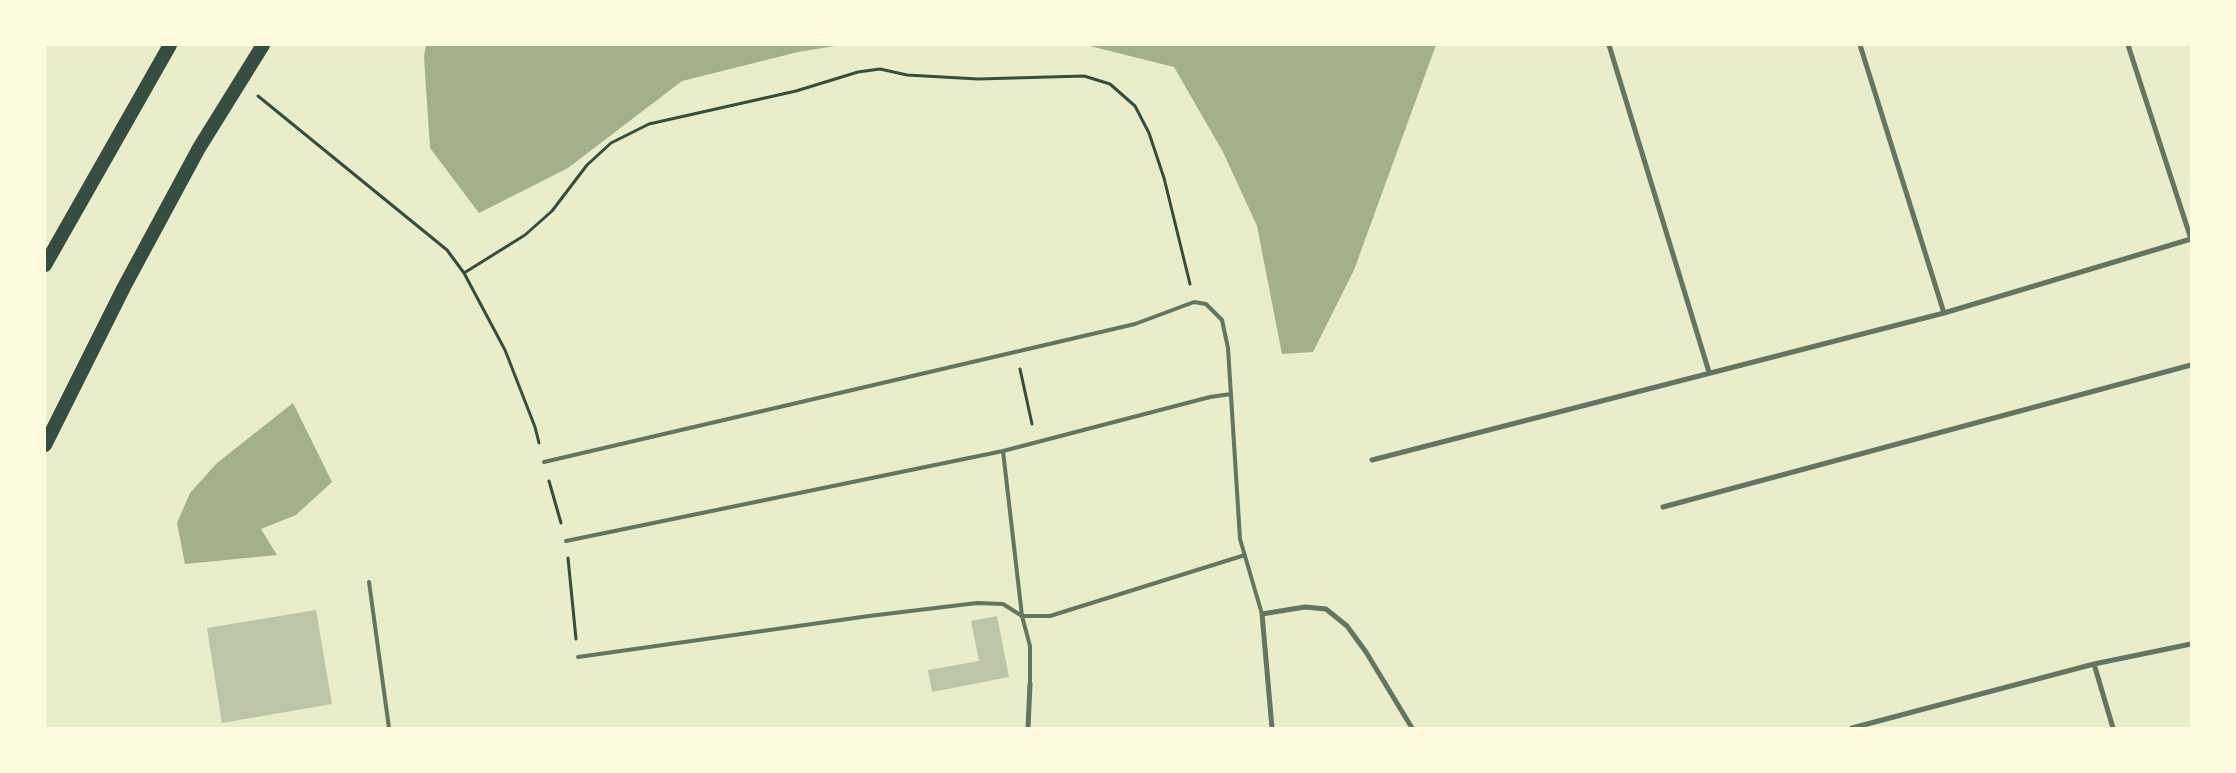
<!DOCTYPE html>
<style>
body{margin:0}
#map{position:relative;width:2236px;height:773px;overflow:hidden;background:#e9edc9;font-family:"Fira Sans",sans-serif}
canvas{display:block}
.frame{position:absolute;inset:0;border:46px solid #fefae0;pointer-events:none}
</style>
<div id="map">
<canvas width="2236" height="773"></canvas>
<div class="frame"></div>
</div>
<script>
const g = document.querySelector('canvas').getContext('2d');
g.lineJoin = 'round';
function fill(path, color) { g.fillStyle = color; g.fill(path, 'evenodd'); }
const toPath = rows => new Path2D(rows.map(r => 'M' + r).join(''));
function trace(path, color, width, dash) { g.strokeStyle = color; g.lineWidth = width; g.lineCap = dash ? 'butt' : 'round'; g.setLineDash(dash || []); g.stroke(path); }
const water = toPath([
 [426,45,841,45,798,52,682,81,568,168,479,213,430,148,424,57],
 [1086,45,1436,45,1354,270,1313,352,1282,354,1257,226,1223,152,1174,67],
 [293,403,332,482,296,515,261,529,277,555,185,564,177,523,190,493,217,463]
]);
const building = toPath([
 [316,610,332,704,222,723,207,628],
 [997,616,1009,677,932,692,928,670,979,661,971,621]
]);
const path = toPath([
 [258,96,447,250,464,273,525,235,552,211,587,165,611,143,649,124,796,91,858,72,880,69,907,75,978,79,1084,76,1110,84,1135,106,1149,133,1164,178,1190,284],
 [464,273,505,350,535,427,539,443],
 [1020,369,1032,424],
 [549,481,561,523],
 [568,558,576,639]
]);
const service = toPath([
 [1003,451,1022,616,1030,646,1030,684],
 [544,462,1135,324,1194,302,1206,304,1222,320,1228,348,1240,539,1262,614],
 [566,541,1003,451,1210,397,1231,394],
 [369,582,389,728],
 [578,657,869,616,977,603,1003,604,1022,616,1050,616,1245,555]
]);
const minor = toPath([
 [1609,45,1709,372],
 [1860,45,1944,313],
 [2128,45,2191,239],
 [1372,460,1944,313,2191,239],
 [1663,507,2191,365],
 [2094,664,2113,728],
 [1028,728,1030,684],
 [1272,728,1262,614,1305,607,1326,609,1347,626,1366,652,1412,728],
 [1852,728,2094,664,2191,644]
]);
const trunk = toPath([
 [45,265,170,45],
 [45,445,124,287,199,148,263,45]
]);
fill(water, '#a3b18a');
fill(building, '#bcc5a7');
trace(path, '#344e41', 3);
trace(service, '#617663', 4);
trace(minor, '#617663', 5);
trace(trunk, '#344e41', 14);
</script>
